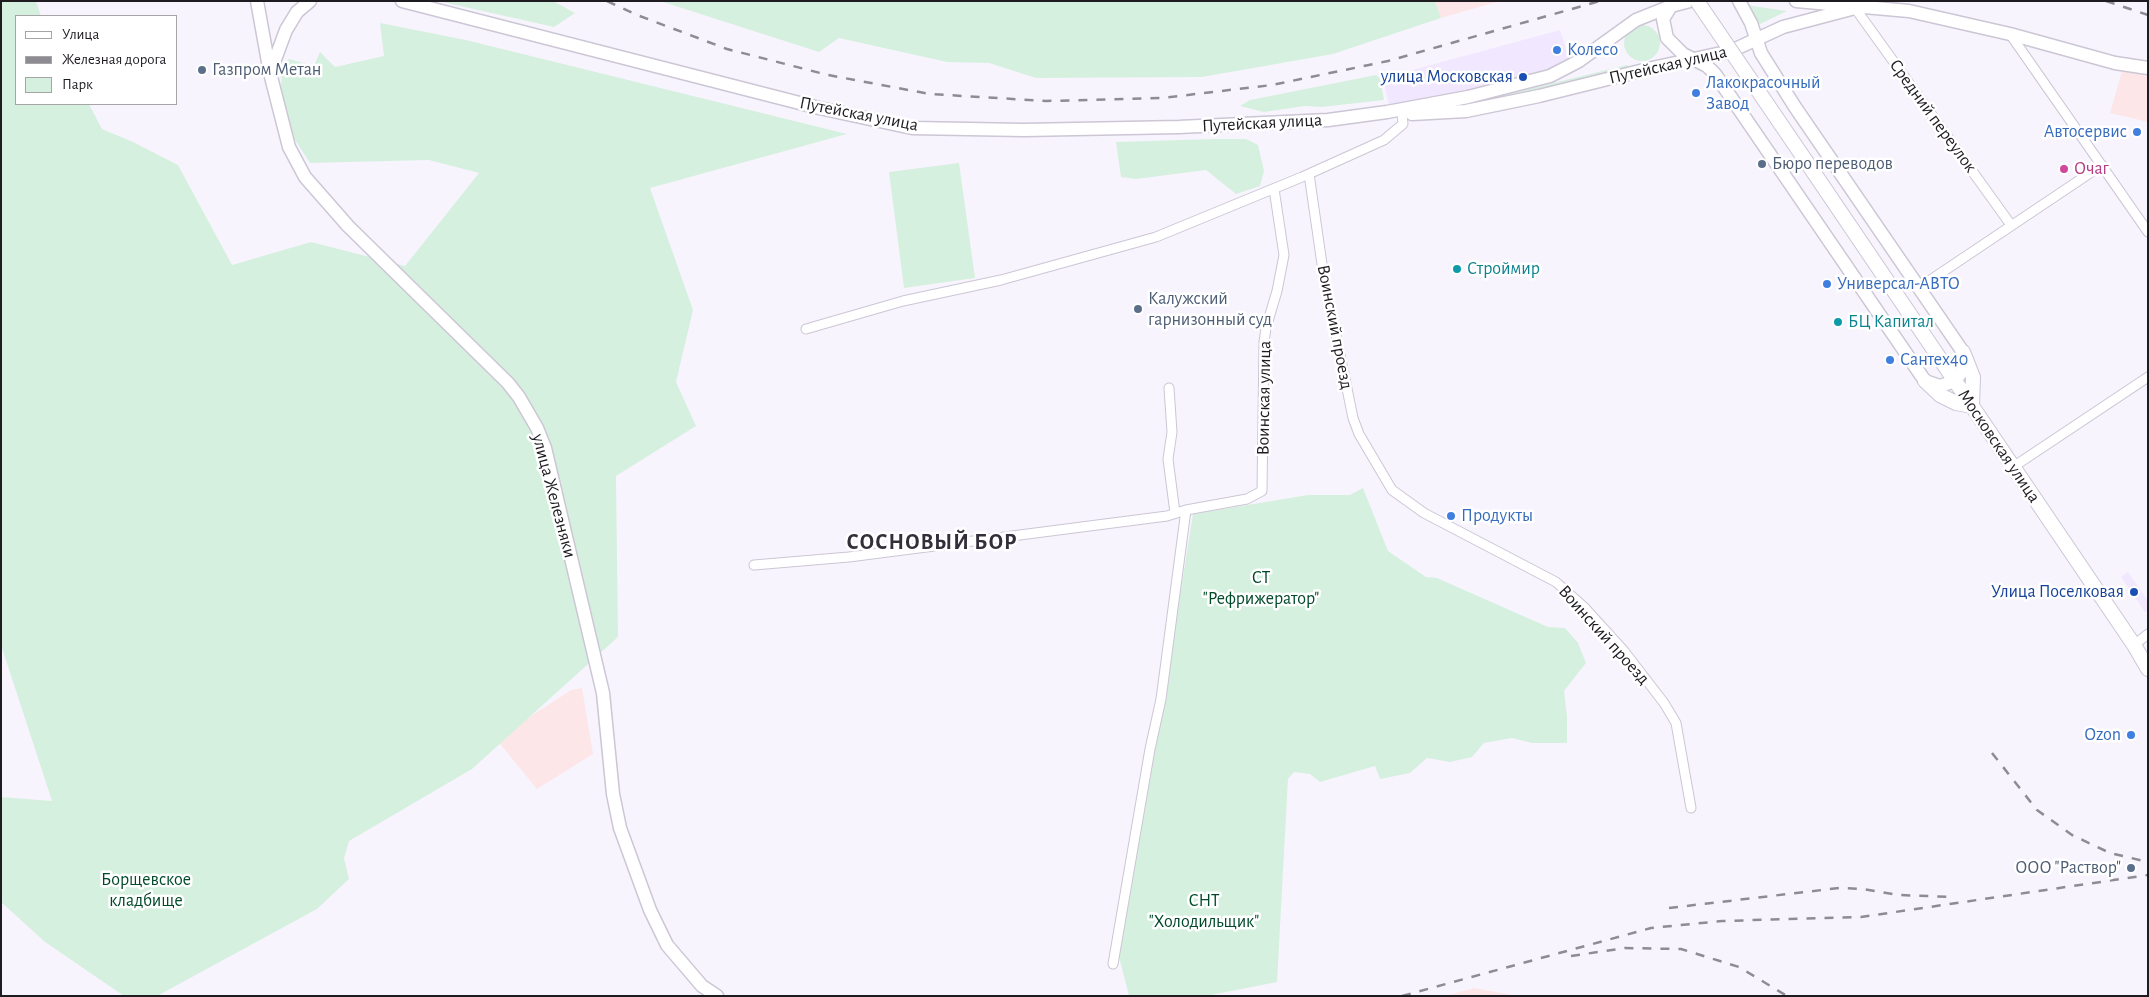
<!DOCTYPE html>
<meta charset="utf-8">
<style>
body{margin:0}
#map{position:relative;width:2149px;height:997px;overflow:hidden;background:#f8f4fe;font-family:"Alegreya Sans",sans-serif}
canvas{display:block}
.frame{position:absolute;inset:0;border:2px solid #1e1b21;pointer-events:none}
.legend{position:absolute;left:15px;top:15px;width:162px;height:90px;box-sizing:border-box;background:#fff;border:1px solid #a5a4a6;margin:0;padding:6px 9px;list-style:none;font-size:15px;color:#1e1b21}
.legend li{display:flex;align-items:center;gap:10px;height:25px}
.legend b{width:25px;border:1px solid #a5a4a6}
</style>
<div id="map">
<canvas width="2149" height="997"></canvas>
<div class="frame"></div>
<ul class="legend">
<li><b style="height:6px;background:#fff"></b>Улица</li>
<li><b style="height:6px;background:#8e8b93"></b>Железная дорога</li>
<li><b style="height:14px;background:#d6f0df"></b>Парк</li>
</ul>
</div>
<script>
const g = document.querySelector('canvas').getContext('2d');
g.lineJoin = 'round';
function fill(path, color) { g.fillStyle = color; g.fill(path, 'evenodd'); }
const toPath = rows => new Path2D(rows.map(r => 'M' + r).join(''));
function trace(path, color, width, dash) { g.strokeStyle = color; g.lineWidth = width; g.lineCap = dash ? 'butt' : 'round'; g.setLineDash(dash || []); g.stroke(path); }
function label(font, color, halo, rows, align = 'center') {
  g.font = font + ' "Alegreya Sans",sans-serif'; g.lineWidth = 5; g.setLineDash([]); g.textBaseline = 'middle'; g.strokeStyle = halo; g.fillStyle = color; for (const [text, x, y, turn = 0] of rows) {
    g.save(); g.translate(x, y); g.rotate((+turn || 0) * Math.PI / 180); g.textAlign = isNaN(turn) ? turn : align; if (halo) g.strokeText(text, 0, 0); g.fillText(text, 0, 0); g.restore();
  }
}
const built = toPath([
 [1560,30,1570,61,1540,74,1467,93,1389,106,1383,78],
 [2128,572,2148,601,2148,610,2145,612,2121,577]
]);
const industrial = toPath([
 [1435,1,1500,1,1441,18],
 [2122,71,2148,76,2148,122,2110,113],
 [582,688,593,754,537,789,496,739,571,690],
 [1474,988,1518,996,1445,996]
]);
const green = toPath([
 [1,1,35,1,37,4,41,16,16,16,16,104,89,104,102,129,133,142,178,165,232,265,311,242,405,266,479,173,429,160,310,163,293,137,281,91,282,64,289,59,314,66,320,52,335,67,384,56,380,23,466,40,847,134,650,188,693,310,676,382,696,426,616,476,618,637,472,769,349,841,344,858,349,879,317,909,157,996,124,996,45,942,1,902,1,797,52,801,1,645],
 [438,1,553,1,575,13,554,27],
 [660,1,1435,1,1441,18,1333,54,1202,77,1036,78,989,63,947,62,839,38,819,52],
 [1749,5,1753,6,1787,11,1758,25],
 '1624 43a18 18 0 1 1 36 0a18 18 0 1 1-36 0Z',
 [1627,65,1630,68,1479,104,1472,103],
 [1376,75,1380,78,1384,100,1322,107,1305,106,1264,112,1240,106,1250,100],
 [1214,139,1246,139,1258,145,1264,171,1260,186,1236,194,1206,170,1136,179,1121,177,1116,142],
 [959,163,975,278,904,288,889,172],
 [1363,488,1388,551,1426,577,1437,578,1548,627,1565,628,1578,643,1586,663,1564,691,1567,717,1567,743,1532,743,1512,738,1484,743,1472,757,1450,762,1427,758,1410,773,1380,779,1375,766,1320,782,1310,774,1294,772,1288,779,1277,982,1206,996,1129,996,1118,953,1159,727,1193,514,1308,495,1350,495]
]);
const street = toPath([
 [1855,8,2011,225],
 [2010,34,2148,232],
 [1309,174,1323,271,1353,418,1359,434,1392,490,1424,513,1556,582,1584,607,1624,651,1664,703,1676,723,1691,808],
 [1920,287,2102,165],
 [806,329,903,301,1001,280,1156,237,1302,177,1384,140,1403,124,1402,114],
 [1169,388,1172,432,1168,459,1175,513],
 [2013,467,2148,377],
 [754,565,849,557,1167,516,1186,510,1247,499,1262,491,1264,342,1266,328,1277,291,1284,255,1274,189],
 [2134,645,2148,634],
 [1113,964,1150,749,1161,699,1186,510]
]);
const secondary = toPath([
 [257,1,270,73,289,147,305,177,348,226,508,383,519,397,537,428,545,448,603,693,613,794,620,828,650,910,667,945,702,986,717,996],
 [402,1,819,108,912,128,1024,130,1179,127,1328,120,1387,112,1468,97,1550,76,1579,61,1636,20,1671,6,1690,1],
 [1796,1,1909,11,2010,34,2115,63,2148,68],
 [1671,6,1663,19,1667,38,1683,54,1707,66,1715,74,1925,381,1940,386,1955,381,1964,369,1963,352,1795,107,1761,53,1751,23,1739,1],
 [270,73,286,30,297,12,310,1],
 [1412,114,1466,111,1539,96,1652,68,1731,51,1783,27,1855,8]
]);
const primary = toPath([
 [1810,167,2134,645,2148,669],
 [1925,381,1940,395,1956,403,1972,406,1973,377,1963,352]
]);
const rail = toPath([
 [607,1,637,15,727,49,828,75,930,94,1046,101,1162,98,1272,85,1388,61,1600,1],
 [2106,1,2148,15],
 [1992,753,2037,810,2072,835,2110,853,2148,862],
 [1669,908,1839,888,1863,889,1899,895,1954,897],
 [1571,956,1625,948,1681,949,1739,967,1787,996],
 [1402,996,1651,928,1722,921,1861,917,2148,875]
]);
const primaryBridge = toPath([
 [1697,1,1810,167]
]);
const markers = [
 [1557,50,5,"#3f7fe0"],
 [202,70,5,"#5c6f8a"],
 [1523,77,5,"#1a4fb4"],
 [1696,93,5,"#3f7fe0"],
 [2137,132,5,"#3f7fe0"],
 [1762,164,5,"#5c6f8a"],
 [2064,169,5,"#d1479c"],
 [1457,269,5,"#0f9aa8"],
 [1827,284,5,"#3f7fe0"],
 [1138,309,5,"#5c6f8a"],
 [1838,322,5,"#0f9aa8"],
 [1890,360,5,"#3f7fe0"],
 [1451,516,5,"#3f7fe0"],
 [2134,592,5,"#1a4fb4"],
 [2131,735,5,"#3f7fe0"],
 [2131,868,5,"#5c6f8a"]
];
const shopNames = [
 ["Колесо",1567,50],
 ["Лакокрасочный",1706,83],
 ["Завод",1706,104],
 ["Автосервис",2127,132,"right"],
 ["Универсал-АВТО",1837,284],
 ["Сантех40",1900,360],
 ["Продукты",1461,516],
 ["Ozon",2121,735,"right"]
];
const streetNames = [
 ["Путейская улица",1668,65,-13],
 ["Путейская улица",859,114,11],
 ["Средний переулок",1933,116,54],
 ["Путейская улица",1262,123,-3],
 ["Воинский проезд",1335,327,79],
 ["Воинская улица",1264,398,-89],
 ["Московская улица",1999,446,56],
 ["улица Железняки",554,496,75],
 ["Воинский проезд",1604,635,48]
];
const serviceNames = [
 ["Газпром Метан",212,70],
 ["Бюро переводов",1772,164],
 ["Калужский",1148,299],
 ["гарнизонный суд",1148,320],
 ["ООО \"Раствор\"",2121,868,"right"]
];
const transitNames = [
 ["улица Московская",1513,77],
 ["Улица Поселковая",2124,592]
];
const hotelNames = [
 ["Очаг",2074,169]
];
const cultureNames = [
 ["Строймир",1467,269],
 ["БЦ Капитал",1848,322]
];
const parkNames = [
 ["СТ",1261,578],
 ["\"Рефрижератор\"",1261,599],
 ["Борщевское",146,880],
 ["кладбище",146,901],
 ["СНТ",1204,901],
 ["\"Холодильщик\"",1204,922]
];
const districtNames = [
 ["СОСНОВЫЙ БОР",932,542]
];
fill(built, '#f1e7fe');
fill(industrial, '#fce6e7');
fill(green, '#d6f0df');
trace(street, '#ccc6d5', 11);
trace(secondary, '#ccc6d5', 15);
trace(primary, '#ccc6d5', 16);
trace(street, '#fff', 9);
trace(secondary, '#fff', 12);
trace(primary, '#fff', 14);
trace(rail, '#8e8b93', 2.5, [9, 9]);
trace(primaryBridge, '#ccc6d5', 16, []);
trace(primaryBridge, '#fff', 14);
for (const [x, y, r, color] of markers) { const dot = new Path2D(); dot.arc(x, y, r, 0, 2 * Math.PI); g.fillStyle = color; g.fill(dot); trace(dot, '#fff', 2); }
label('18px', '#366cbe', '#fff', shopNames, 'left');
label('18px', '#1e1b21', '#fff', streetNames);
label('18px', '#4e5e75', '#fff', serviceNames, 'left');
label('18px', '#164399', '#fff', transitNames, 'right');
label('18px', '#b23c85', '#fff', hotelNames, 'left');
label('18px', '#0d838f', '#fff', cultureNames, 'left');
label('18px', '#004929', '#fff', parkNames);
g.letterSpacing = '1px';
label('bold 22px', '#332e3a', '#fff', districtNames);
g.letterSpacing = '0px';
</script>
